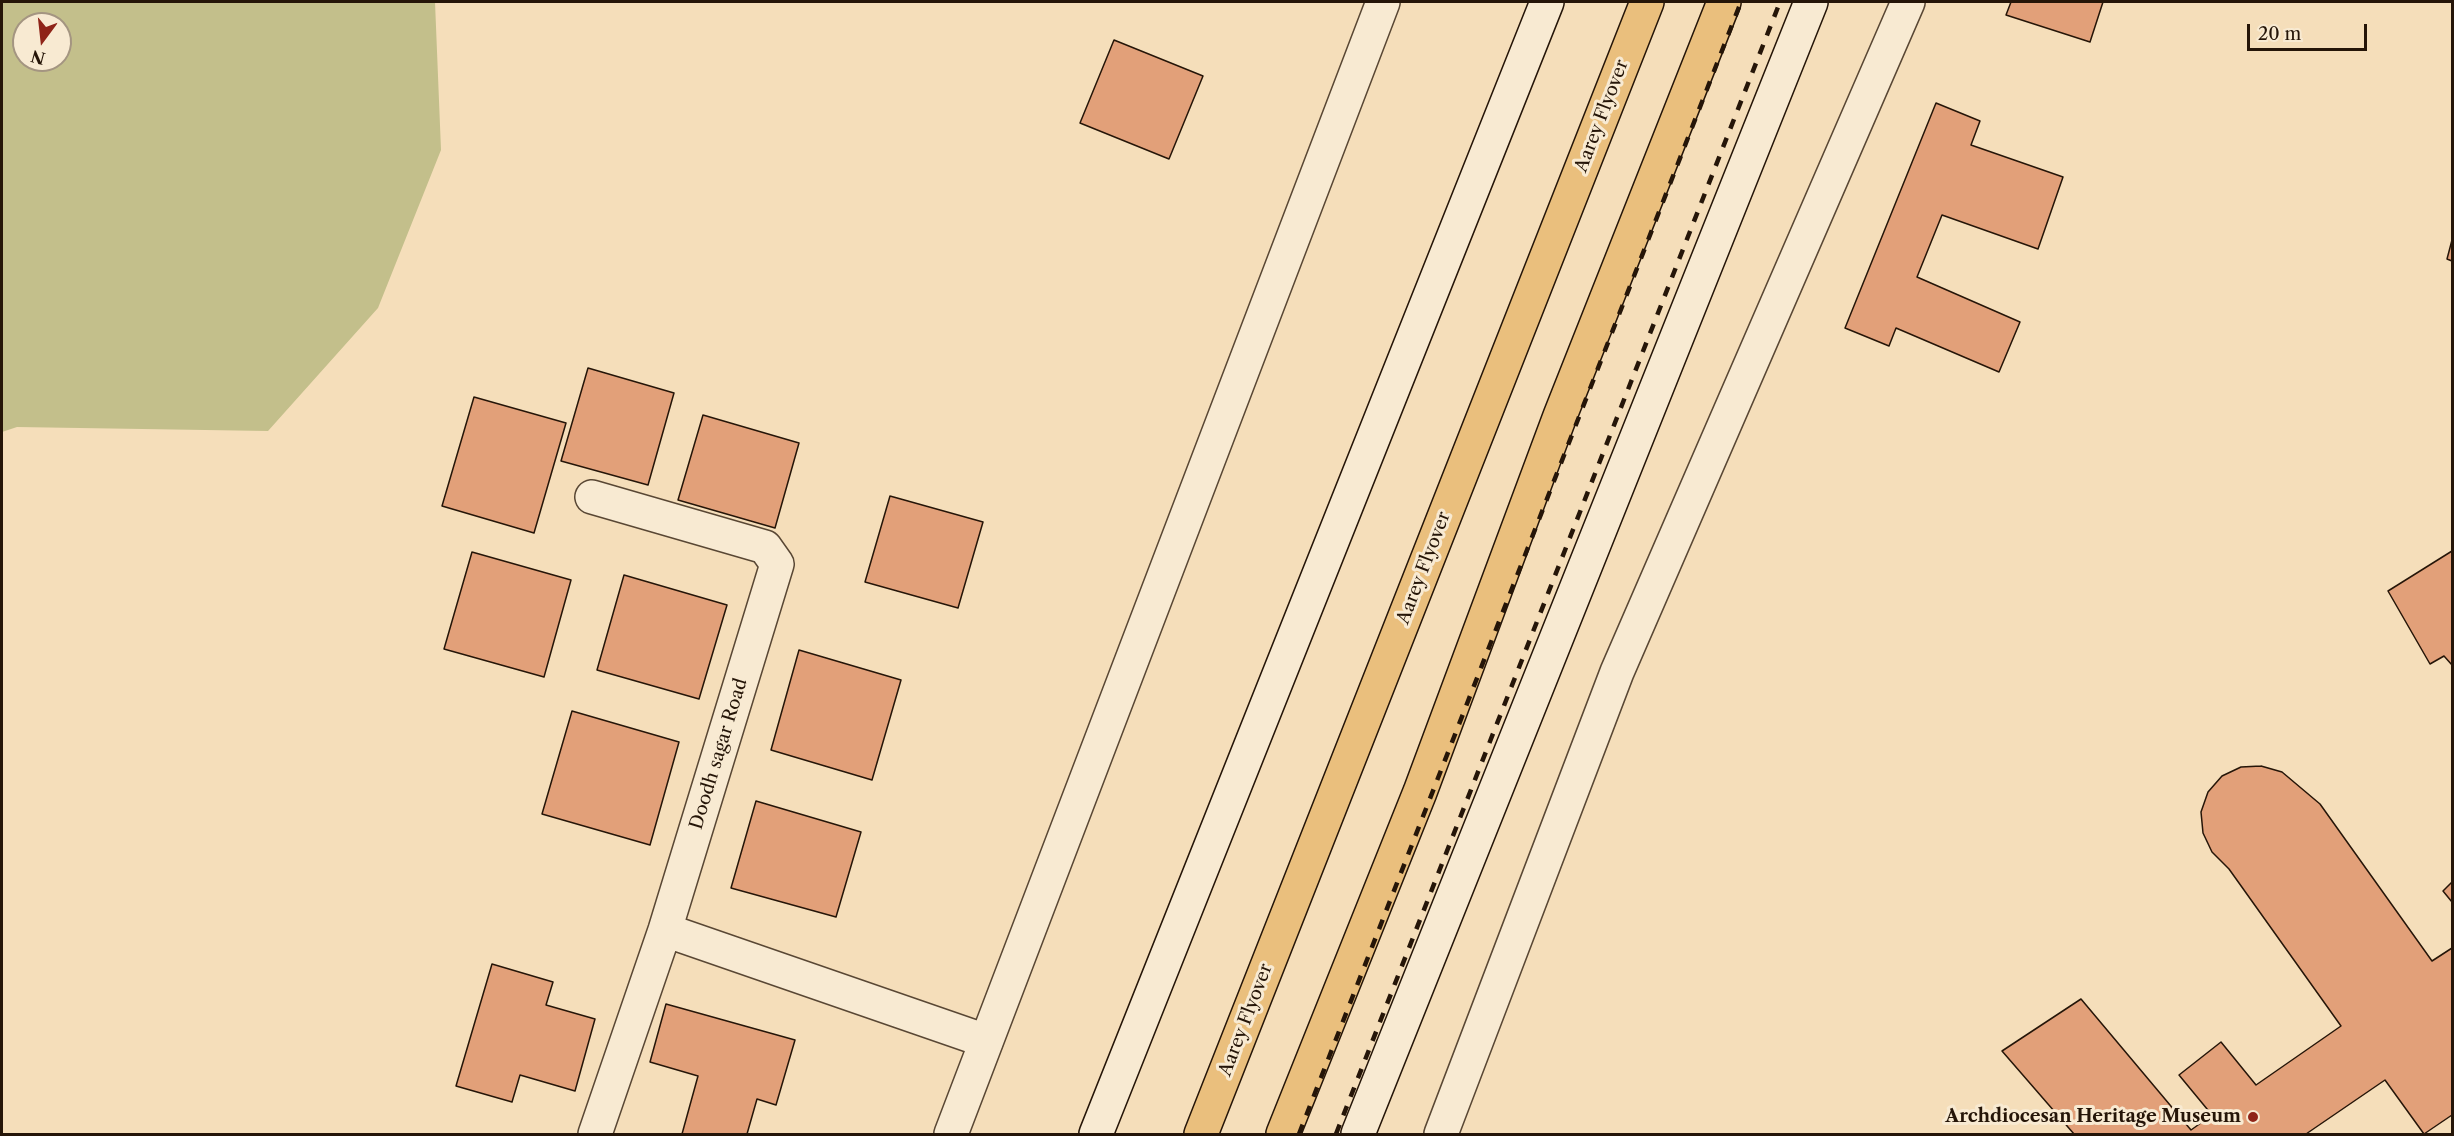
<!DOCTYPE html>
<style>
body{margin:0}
#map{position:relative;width:2454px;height:1136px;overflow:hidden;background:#f5deba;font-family:"Libre Caslon Text",serif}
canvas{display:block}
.frame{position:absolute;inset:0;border:3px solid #251508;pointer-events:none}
.north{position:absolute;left:12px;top:12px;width:60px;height:60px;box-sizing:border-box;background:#f8ead2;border:2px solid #a49581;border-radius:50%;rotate:195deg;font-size:16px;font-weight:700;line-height:24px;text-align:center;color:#251508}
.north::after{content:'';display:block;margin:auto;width:21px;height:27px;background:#8f2418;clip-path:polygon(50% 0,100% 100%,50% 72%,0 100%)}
.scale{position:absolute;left:2247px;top:24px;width:120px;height:27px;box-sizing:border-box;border:3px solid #251508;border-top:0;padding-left:8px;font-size:18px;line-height:21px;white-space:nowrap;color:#251508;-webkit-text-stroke:4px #f8ead2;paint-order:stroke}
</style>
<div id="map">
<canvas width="2454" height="1136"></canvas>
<div class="frame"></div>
<div class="north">N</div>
<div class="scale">20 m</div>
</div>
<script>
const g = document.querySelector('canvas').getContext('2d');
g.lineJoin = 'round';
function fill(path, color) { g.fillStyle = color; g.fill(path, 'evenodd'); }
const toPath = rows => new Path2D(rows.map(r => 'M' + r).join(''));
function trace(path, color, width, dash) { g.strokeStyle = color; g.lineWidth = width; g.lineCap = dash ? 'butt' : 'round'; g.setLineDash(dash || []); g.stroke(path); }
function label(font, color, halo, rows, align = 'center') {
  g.font = font + ' "Libre Caslon Text",serif'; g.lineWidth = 6; g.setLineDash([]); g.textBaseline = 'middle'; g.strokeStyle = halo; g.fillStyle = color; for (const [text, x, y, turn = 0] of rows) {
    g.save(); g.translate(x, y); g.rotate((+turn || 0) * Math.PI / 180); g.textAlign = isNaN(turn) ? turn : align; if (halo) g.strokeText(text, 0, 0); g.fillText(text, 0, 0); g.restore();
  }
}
const green = toPath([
 [2,2,435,2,441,150,378,308,268,431,17,427,2,432],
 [24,24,60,24,60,60,24,60]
]);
const building = toPath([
 [2011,2,2103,2,2090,42,2006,15,2011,2],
 [1114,40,1203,76,1169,159,1080,123,1114,40],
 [1936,103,1980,121,1971,145,2063,177,2038,249,1942,215,1917,277,2020,322,1999,372,1896,328,1889,346,1845,328,1936,103],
 [2452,240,2452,261,2447,259,2452,240],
 [588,368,674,393,648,485,561,461,588,368],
 [474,397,566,423,534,533,442,506,474,397],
 [703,415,799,443,775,528,678,500,703,415],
 [890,496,983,522,958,608,865,582,890,496],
 [2452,551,2452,665,2444,656,2430,664,2388,591,2452,551],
 [472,552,571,580,544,677,444,649,472,552],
 [624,575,727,605,699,699,597,670,624,575],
 [799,650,901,680,872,780,771,750,799,650],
 [572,711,679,742,650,845,542,814,572,711],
 [2261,766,2282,772,2320,804,2432,961,2452,948,2452,1115,2424,1134,2385,1080,2306,1134,2074,1134,2002,1051,2081,999,2191,1130,2212,1115,2179,1075,2221,1042,2256,1085,2341,1026,2229,869,2212,852,2203,833,2201,812,2208,792,2222,776,2241,767,2261,766],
 [756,801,861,832,836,917,731,888,756,801],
 [2452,882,2452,902,2443,891,2452,882],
 [492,964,553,982,546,1005,595,1019,575,1091,520,1075,512,1102,456,1086,492,964],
 [666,1004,795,1040,776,1105,757,1099,747,1134,682,1134,698,1076,650,1062,666,1004]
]);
const minor = toPath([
 [592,497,765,547,777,564,665,930,595,1134],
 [665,930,986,1041]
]);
const tertiary = toPath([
 [951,1134,1383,2],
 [1441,1134,1617,672,1908,2]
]);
const secondary = toPath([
 [1096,1134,1547,2],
 [1358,1134,1811,2]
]);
const trunk = toPath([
 [1201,1134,1647,2],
 [1283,1134,1420,792,1560,416,1724,2]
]);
const rail = toPath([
 [1299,1134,1741,2],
 [1336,1134,1780,2]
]);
const markers = [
 [2253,1117,6,"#8f2418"]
];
const streetNames = [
 ["Aarey Flyover",1602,116,-69],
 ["Aarey Flyover",1424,568,-69],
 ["Doodh sagar Road",719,754,-73],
 ["Aarey Flyover",1246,1020,-69]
];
const poiNames = [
 ["Archdiocesan Heritage Museum",2241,1117]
];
fill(green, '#c3bf8b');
fill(building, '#e2a079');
trace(building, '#251508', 1.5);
trace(minor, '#594734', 36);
trace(tertiary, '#594734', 36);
trace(secondary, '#251508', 36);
trace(trunk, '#251508', 36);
trace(minor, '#f8ead2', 33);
trace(tertiary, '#f8ead2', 33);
trace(secondary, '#f8ead2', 33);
trace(trunk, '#eabf7d', 33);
trace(rail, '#251508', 4.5, [10, 10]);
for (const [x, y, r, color] of markers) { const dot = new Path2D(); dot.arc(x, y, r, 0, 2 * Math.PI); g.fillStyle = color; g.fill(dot); trace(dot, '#f8ead2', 2); }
label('18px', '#251508', '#f8ead2', streetNames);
label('bold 18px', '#251508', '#f8ead2', poiNames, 'right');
</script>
